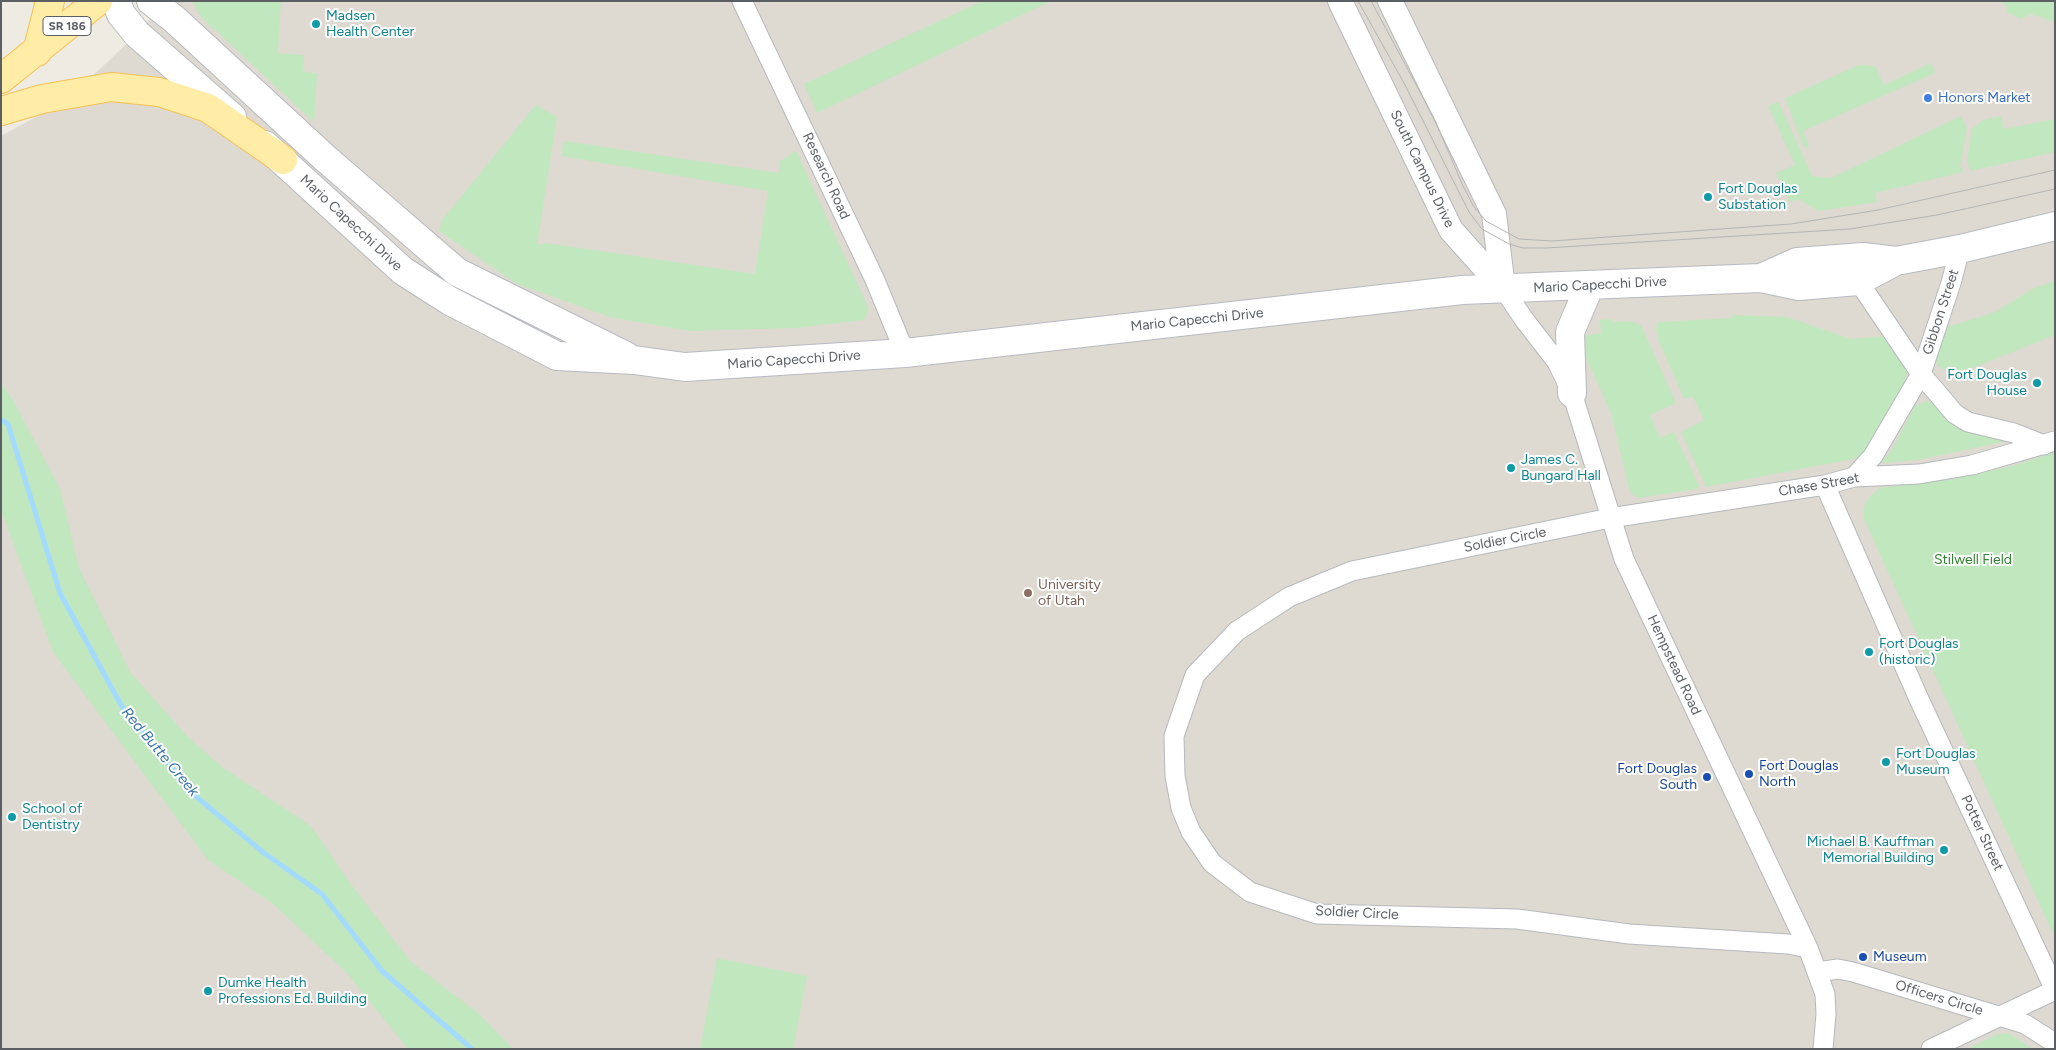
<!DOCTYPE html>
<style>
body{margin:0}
#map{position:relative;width:2056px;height:1050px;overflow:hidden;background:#eeebe2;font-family:Figtree,sans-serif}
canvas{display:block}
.frame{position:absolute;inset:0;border:2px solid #5b5f64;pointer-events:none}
</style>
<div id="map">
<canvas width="2056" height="1050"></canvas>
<div class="frame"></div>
</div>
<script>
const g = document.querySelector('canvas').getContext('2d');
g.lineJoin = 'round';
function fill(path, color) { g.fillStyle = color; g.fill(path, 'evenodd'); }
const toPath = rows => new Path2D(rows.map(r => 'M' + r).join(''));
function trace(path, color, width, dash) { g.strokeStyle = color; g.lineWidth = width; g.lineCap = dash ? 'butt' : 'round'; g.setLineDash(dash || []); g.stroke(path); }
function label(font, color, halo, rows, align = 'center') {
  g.font = font + ' Figtree,sans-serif'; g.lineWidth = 4; g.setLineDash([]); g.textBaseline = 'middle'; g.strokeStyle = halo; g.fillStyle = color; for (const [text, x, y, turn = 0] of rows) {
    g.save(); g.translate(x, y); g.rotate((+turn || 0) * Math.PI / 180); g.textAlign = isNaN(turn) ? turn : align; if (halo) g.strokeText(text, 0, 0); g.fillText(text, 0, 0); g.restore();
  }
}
const education = toPath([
 [165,1,2055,1,2055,1049,1,1049,1,136,67,100,137,34]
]);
const green = toPath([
 [192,1,281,1,278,53,304,55,303,71,317,74,314,122,201,17],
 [982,1,1051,1,817,113,804,84],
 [2001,1,2055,1,2055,22,2031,14,2021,19,2006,12,2008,8],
 [1931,63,1935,73,1803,131,1809,146,1804,148,1785,98,1859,65,1875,66,1884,85],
 [1777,102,1779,103,1812,176,1831,178,1961,116,1967,128,1960,166,1963,172,1875,193,1877,202,1818,211,1798,199,1790,202,1776,173,1795,165,1768,106],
 [536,105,557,117,537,245,547,243,755,274,768,191,561,156,564,141,779,173,780,161,796,151,869,309,864,320,795,328,690,331,610,317,517,284,439,231,442,220],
 [2001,116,2004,129,2055,119,2055,152,1970,171,1967,160,1972,129,1983,120],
 [2055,281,2055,335,1970,369,1947,371,1939,367,1935,361,1935,351,1940,338,1948,327,1995,312,2034,288],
 [1732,315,1787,317,1851,339,1886,336,1905,362,1907,372,1903,387,1863,457,1706,487,1681,432,1704,420,1693,397,1684,399,1658,339,1656,329,1657,323,1660,322,1732,318],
 [1607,319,1617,322,1629,321,1641,325,1676,403,1650,415,1660,438,1674,432,1699,486,1697,489,1638,498,1630,492,1611,413,1581,346,1581,336,1601,333,1600,320],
 [1,383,13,400,60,489,79,568,130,672,187,736,222,767,311,826,350,883,411,962,478,1013,513,1049,408,1049,345,971,272,903,208,860,53,652,1,510],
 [1926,401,1934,403,1966,429,1985,436,2007,439,2008,441,1917,460,1881,463,1892,450,1915,406],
 [2055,452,2055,938,1864,519,1864,506,1870,496,1880,488,1953,479,2013,466],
 [717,958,807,976,793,1049,700,1049],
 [2008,1033,2033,1049,1967,1049,1996,1035]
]);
const stream = toPath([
 [1,420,8,424,60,593,121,705,194,795,264,853,322,894,382,971,472,1049]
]);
const minor = toPath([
 [742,1,875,280,905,353],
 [1858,281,1921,374,1955,414,1968,422,2014,433,2044,445],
 [1503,288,1523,318,1557,362,1572,393,1624,559,1808,948,1825,994,1826,1014,1823,1049],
 [1854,477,1873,456,1921,374,1951,283,1960,249],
 [1825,485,1918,697,2055,990,1931,1049],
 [1808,948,1788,944,1629,934,1517,919,1317,914,1250,892,1212,863,1191,832,1181,808,1175,776,1174,736,1195,675,1237,631,1289,597,1352,571,1610,518,1825,485,1854,477,1919,474,1972,465,2055,441],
 [1818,972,1838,969,1853,972,2025,1024,2055,1043]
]);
const tertiary = toPath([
 [1340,1,1451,230,1503,288],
 [1390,1,1494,214,1503,288]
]);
const secondary = toPath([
 [116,1,121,14,137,34,232,117],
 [151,1,174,19,325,158,457,272,626,356],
 [265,145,403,271,450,301,557,356,634,360,685,367,905,353,1462,290,1761,278,1799,286,1858,281,1896,261],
 [1761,278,1797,262,1863,257,1896,261,1960,249,2055,226],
 [1572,393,1570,332,1590,285]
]);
const primary = toPath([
 [37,52,50,1],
 [1,79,98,1],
 [1,111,42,99,111,87,159,92,208,108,283,160]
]);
const tram = toPath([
 [1358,1,1404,83,1469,212,1482,229,1509,244,1523,248,1546,248,1850,229,1937,215,2055,189],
 [1371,1,1434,118,1463,186,1474,207,1486,221,1519,239,1552,241,1791,224,1878,210,2055,170]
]);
const markers = [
 [316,24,5,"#0f9aa8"],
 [1928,98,5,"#3f7fe0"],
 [1708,197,5,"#0f9aa8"],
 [2037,383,5,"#0f9aa8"],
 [1511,468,5,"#0f9aa8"],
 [1028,593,5,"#8d6e63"],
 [1869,652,5,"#0f9aa8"],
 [1886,762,5,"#0f9aa8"],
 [1749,774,5,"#1a4fb4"],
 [1707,777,5,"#1a4fb4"],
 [12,817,5,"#0f9aa8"],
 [1944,850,5,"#0f9aa8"],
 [1863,957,5,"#1a4fb4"],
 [208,991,5,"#0f9aa8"]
];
const shields = [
 [67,26,48]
];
const shieldNames = [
 ["SR 186",67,26]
];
const cultureNames = [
 ["Madsen",326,16],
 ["Health Center",326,32],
 ["Fort Douglas",1718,189],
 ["Substation",1718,205],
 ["Fort Douglas",2027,375,"right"],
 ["House",2027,391,"right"],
 ["James C.",1521,460],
 ["Bungard Hall",1521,476],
 ["Fort Douglas",1879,644],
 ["(historic)",1879,660],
 ["Fort Douglas",1896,754],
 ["Museum",1896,770],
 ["School of",22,809],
 ["Dentistry",22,825],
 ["Michael B. Kauffman",1934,842,"right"],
 ["Memorial Building",1934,858,"right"],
 ["Dumke Health",218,983],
 ["Professions Ed. Building",218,999]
];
const shopNames = [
 ["Honors Market",1938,98]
];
const streetNames = [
 ["South Campus Drive",1422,169,64],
 ["Research Road",826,176,65],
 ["Mario Capecchi Drive",351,223,43],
 ["Mario Capecchi Drive",1600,285,-3],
 ["Gibbon Street",1941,312,-72],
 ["Mario Capecchi Drive",1197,320,-6],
 ["Mario Capecchi Drive",794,360,-4],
 ["Chase Street",1819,485,-10],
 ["Soldier Circle",1505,540,-11],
 ["Hempstead Road",1674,665,65],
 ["Potter Street",1982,833,65],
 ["Soldier Circle",1357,913,3],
 ["Officers Circle",1939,998,17]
];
const parkNames = [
 ["Stilwell Field",1973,560]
];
const educationNames = [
 ["University",1038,585],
 ["of Utah",1038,601]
];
const transitNames = [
 ["Fort Douglas",1759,766],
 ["North",1759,782],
 ["Fort Douglas",1697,769,"right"],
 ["South",1697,785,"right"],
 ["Museum",1873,957]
];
const waterNames = [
 ["Red Butte Creek",160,752,50]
];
fill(education, '#dedad1');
fill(green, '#c0e7be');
trace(stream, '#a2dbff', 5);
trace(minor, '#b5b9bd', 21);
trace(tertiary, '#b5b9bd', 26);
trace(secondary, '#b6bac0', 30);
trace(primary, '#f7c153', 30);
trace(minor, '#fff', 19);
trace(tertiary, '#fff', 24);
trace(secondary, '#fff', 28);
trace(primary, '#ffeca7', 28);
trace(tram, '#b4b5b5', 1);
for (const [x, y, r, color] of markers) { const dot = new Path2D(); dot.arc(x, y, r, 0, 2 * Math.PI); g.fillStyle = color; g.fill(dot); trace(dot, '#fff', 2); }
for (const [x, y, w] of shields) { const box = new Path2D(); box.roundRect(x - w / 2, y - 9.5, w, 19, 4); g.fillStyle = '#fff'; g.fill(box); trace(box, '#5b5f64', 1); }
label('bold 12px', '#5b5f64', null, shieldNames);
label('14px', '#0d838f', '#fff', cultureNames, 'left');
label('14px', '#366cbe', '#fff', shopNames, 'left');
label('14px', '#5b5f64', '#fff', streetNames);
label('14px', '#318531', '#fff', parkNames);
label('14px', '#785e54', '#fff', educationNames, 'left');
label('14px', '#164399', '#fff', transitNames, 'left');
label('italic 15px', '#3876ac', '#fff', waterNames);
</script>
